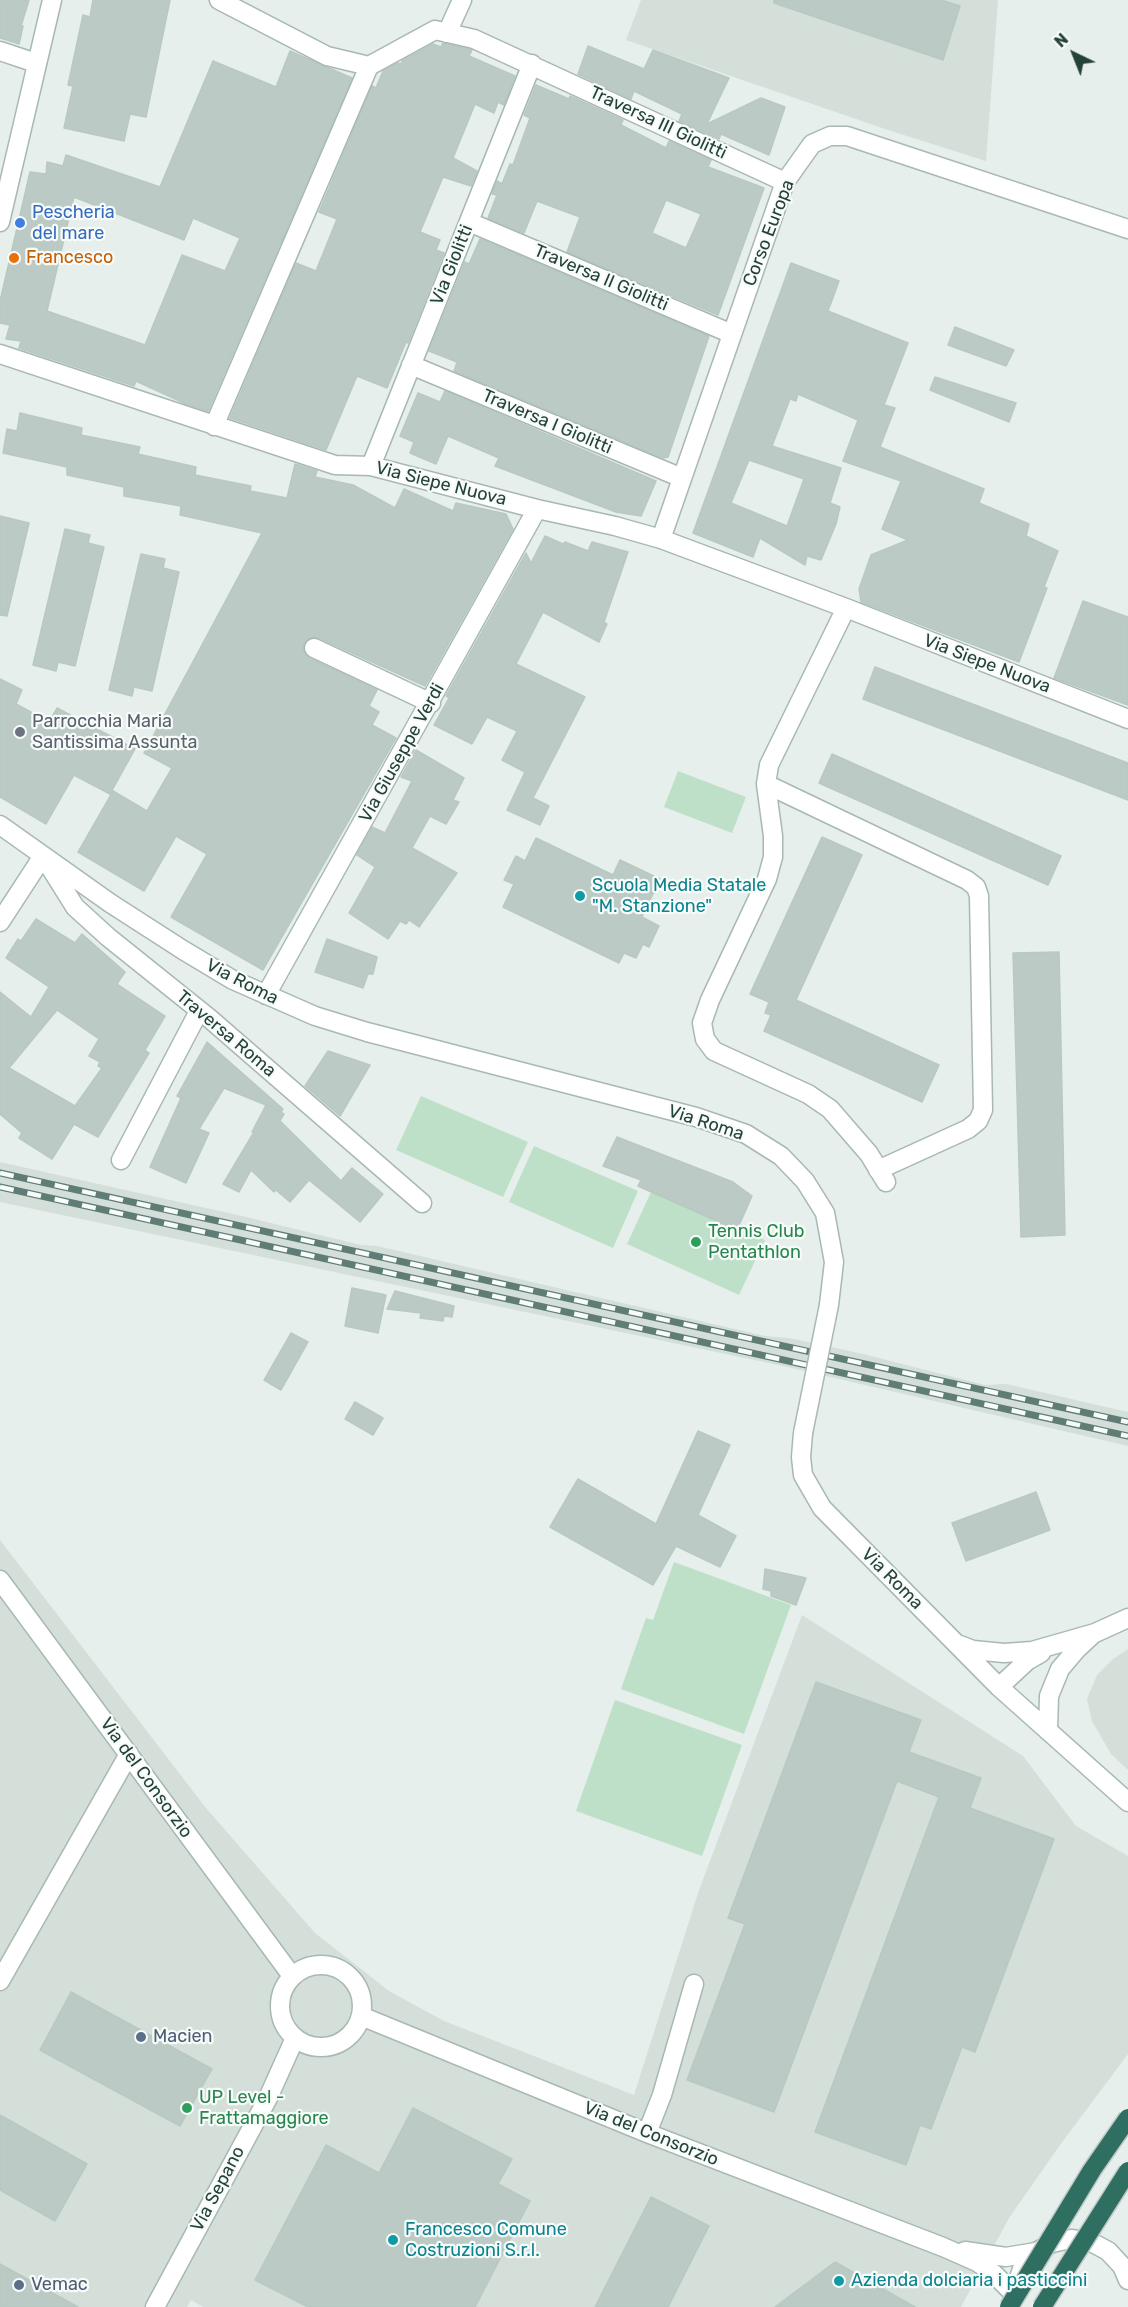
<!DOCTYPE html>
<style>
body{margin:0}
#map{position:relative;width:1128px;height:2307px;overflow:hidden;background:#e6efeb;font-family:Rubik,sans-serif}
canvas{display:block}
.north{position:absolute;left:1044px;top:24px;width:60px;height:60px;-webkit-text-stroke:4px #f7fbf9;paint-order:stroke;rotate:317deg;font-size:16px;font-weight:700;line-height:24px;text-align:center;color:#24423a}
.north::after{content:'';display:block;margin:auto;width:21px;height:27px;background:#24423a;clip-path:polygon(50% 0,100% 100%,50% 72%,0 100%)}
</style>
<div id="map">
<canvas width="1128" height="2307"></canvas>
<div class="north">N</div>
</div>
<script>
const g = document.querySelector('canvas').getContext('2d');
g.lineJoin = 'round';
function fill(path, color) { g.fillStyle = color; g.fill(path, 'evenodd'); }
const toPath = rows => new Path2D(rows.map(r => 'M' + r).join(''));
function trace(path, color, width, dash) { g.strokeStyle = color; g.lineWidth = width; g.lineCap = dash ? 'butt' : 'round'; g.setLineDash(dash || []); g.stroke(path); }
function label(font, color, halo, rows, align = 'center') {
  g.font = font + ' Rubik,sans-serif'; g.lineWidth = 4.5; g.setLineDash([]); g.textBaseline = 'middle'; g.strokeStyle = halo; g.fillStyle = color; for (const [text, x, y, turn = 0] of rows) {
    g.save(); g.translate(x, y); g.rotate((+turn || 0) * Math.PI / 180); g.textAlign = isNaN(turn) ? turn : align; if (halo) g.strokeText(text, 0, 0); g.fillText(text, 0, 0); g.restore();
  }
}
const built = toPath([
 [641,0,998,0,986,161,888,130,626,40],
 [0,1162,242,1216,361,1245,377,1246,765,1336,789,1338,859,1353,985,1385,1006,1384,1128,1412,1128,1446,783,1366,0,1202],
 [0,1540,206,1808,315,1933,389,1991,444,2021,634,2095,698,1893,802,1615,1023,1756,1076,1826,1128,1856,1128,2054,1060,2145,1009,2218,961,2307,203,2307,191,2300,187,2307,0,2307],
 [1128,1649,1128,1770,1111,1754,1092,1721,1087,1699,1097,1675,1113,1659]
]);
const green = toPath([
 [678,771,746,797,732,833,664,807],
 [421,1096,528,1142,503,1197,396,1150],
 [534,1146,638,1191,613,1248,509,1202],
 [651,1192,765,1240,739,1295,627,1244],
 [674,1562,791,1605,744,1734,621,1689,646,1618,653,1620],
 [615,1700,742,1745,702,1856,576,1811]
]);
const building = toPath([
 [0,0,29,0,21,26,23,26,19,44,0,38,0,0],
 [93,0,170,0,146,117,130,114,124,141,64,128,73,86,68,85,83,15,90,17,93,0],
 [774,0,941,0,960,6,943,60,774,3,774,0],
 [443,43,472,50,469,56,515,76,504,105,498,102,494,113,475,104,453,158,477,171,471,186,443,177,420,232,440,240,436,250,444,253,408,343,406,342,387,388,357,376,326,450,230,418,296,263,316,271,337,219,319,212,372,86,376,88,383,71,398,63,401,64,402,61,433,44,441,47,443,43],
 [588,46,644,69,653,50,729,78,707,124,761,98,785,107,769,155,721,134,719,139,679,121,682,114,634,91,631,99,578,74,588,46],
 [290,51,352,78,208,411,186,404,136,381,134,386,19,348,21,341,6,339,10,325,0,323,0,301,30,172,46,174,47,162,63,166,66,155,160,187,213,61,276,87,290,51],
 [74,197,184,240,193,218,240,238,225,271,182,255,145,345,47,311,74,197],
 [536,85,569,99,570,96,623,120,621,125,666,148,669,141,711,160,708,167,764,188,718,315,567,252,580,217,537,201,524,233,488,218,497,195,492,194,497,181,502,184,510,164,513,165,530,118,524,115,536,85],
 [666,200,701,214,686,248,652,233,666,200],
 [480,239,709,336,668,457,663,458,454,371,457,362,429,351,465,262,469,264,480,239],
 [791,263,839,281,828,311,908,343,884,405,895,408,880,447,984,489,979,503,1029,524,1026,536,1058,551,1044,587,1047,588,1019,662,861,602,859,589,871,555,908,540,882,529,901,481,843,461,858,420,798,394,796,401,790,399,772,446,841,468,830,503,840,507,836,524,821,560,807,556,805,565,760,538,753,557,693,533,791,263],
 [749,460,804,479,787,526,731,503,749,460],
 [955,327,1014,350,1006,366,948,345,955,327],
 [935,377,1016,403,1009,422,930,390,935,377],
 [445,391,656,481,641,516,616,512,495,466,499,458,448,436,436,464,410,453,414,442,400,436,418,393,440,402,445,391],
 [20,413,82,428,81,435,140,447,138,454,196,467,195,475,251,486,250,491,287,498,295,464,317,471,315,477,353,485,395,508,404,489,453,511,456,503,506,514,513,529,425,686,319,638,312,637,304,643,303,650,309,658,377,690,369,706,379,712,372,725,396,738,263,970,171,917,207,854,176,836,144,891,78,852,113,791,147,811,172,768,144,753,262,533,180,515,181,506,124,496,124,487,67,475,67,467,3,453,7,429,17,431,20,413],
 [0,516,29,523,7,616,0,615,0,516],
 [65,529,90,535,88,543,104,547,75,666,58,662,56,671,33,665,65,529],
 [545,536,563,544,565,542,588,551,592,542,628,552,604,622,607,624,599,642,543,612,516,664,585,697,533,798,549,806,540,825,507,810,525,772,502,760,517,731,487,717,472,744,434,725,449,698,446,696,526,553,531,563,545,536],
 [141,554,165,559,163,568,179,572,152,691,134,687,132,696,109,690,141,554],
 [1083,601,1128,617,1128,705,1054,678,1083,601],
 [875,667,1128,763,1128,800,863,699,875,667],
 [0,679,22,690,16,704,49,722,57,708,135,749,110,794,74,775,46,824,0,797,0,679],
 [416,750,464,778,453,800,459,802,446,824,430,816,412,848,457,873,419,927,409,920,406,924,400,921,388,939,349,913,375,867,357,855,372,827,385,833,412,781,401,777,416,750],
 [832,754,1061,856,1048,885,819,783,832,754],
 [822,837,862,855,796,1000,939,1065,922,1102,764,1031,771,1015,765,1013,769,1002,750,994,822,837],
 [536,838,613,875,620,860,660,879,642,917,659,926,649,947,643,944,636,958,624,953,619,963,503,907,514,884,504,880,516,856,525,861,536,838],
 [36,919,75,943,82,934,125,972,117,984,165,1016,145,1050,149,1053,98,1137,74,1124,52,1159,19,1138,22,1133,0,1114,0,992,31,1017,49,987,6,958,18,939,21,941,36,919],
 [57,1010,99,1039,89,1056,100,1062,98,1066,102,1068,75,1106,9,1068,57,1010],
 [327,939,377,957,373,974,368,974,363,988,315,972,327,939],
 [1059,952,1065,1235,1021,1237,1013,953,1059,952],
 [207,1042,283,1109,281,1112,269,1106,284,1114,280,1121,341,1181,352,1168,383,1194,360,1222,309,1180,290,1202,276,1190,274,1192,251,1170,239,1192,223,1184,254,1132,252,1132,266,1105,224,1088,199,1129,209,1133,186,1183,150,1167,181,1098,177,1096,207,1042],
 [328,1051,370,1065,340,1116,305,1086,328,1051],
 [617,1137,733,1182,752,1196,737,1230,638,1186,641,1180,603,1166,617,1137],
 [352,1288,386,1295,378,1333,345,1326,352,1288],
 [395,1291,454,1306,452,1317,444,1316,443,1321,420,1318,421,1313,387,1309,395,1291],
 [291,1333,308,1342,281,1390,264,1380,291,1333],
 [355,1402,383,1418,373,1435,345,1419,355,1402],
 [698,1431,730,1445,698,1515,736,1536,720,1567,676,1546,653,1585,550,1527,578,1479,656,1524,698,1431],
 [1036,1492,1050,1530,966,1561,952,1523,1036,1492],
 [765,1569,806,1578,796,1605,771,1596,771,1591,763,1589,765,1569],
 [816,1682,921,1720,909,1752,981,1778,970,1808,1054,1839,975,2052,962,2047,931,2129,920,2125,906,2165,815,2132,939,1797,897,1781,774,2112,687,2080,745,1924,728,1918,816,1682],
 [71,1992,212,2069,180,2126,40,2050,71,1992],
 [413,2108,512,2159,498,2184,530,2201,475,2307,308,2307,255,2280,326,2145,379,2173,413,2108],
 [0,2115,87,2164,55,2221,0,2190,0,2115],
 [651,2197,709,2226,668,2307,595,2307,651,2197],
 [835,2262,915,2307,775,2307,835,2262],
 [0,2264,78,2307,0,2307,0,2264]
]);
const minor = toPath([
 [219,0,327,56,369,66,435,30,474,39,785,182],
 [447,33,462,0],
 [0,51,36,63],
 [0,222,52,0],
 [469,222,732,334],
 [0,354,335,465,371,466,537,509,615,526,661,539,846,608,1128,719],
 [411,365,682,478],
 [214,426,369,66],
 [371,466,532,64],
 [661,539,785,182,812,144,830,136,847,136,1128,229],
 [846,608,769,765,766,784,773,836,773,857,767,879,710,1000,702,1023,705,1039,714,1051,808,1094,830,1109,869,1154,886,1182],
 [314,648,431,703],
 [766,784,967,880,976,887,979,896,983,1110,978,1121,968,1129,878,1170],
 [0,825,110,903,183,950,233,980,315,1016,367,1032,696,1117,746,1134,781,1156,805,1181,825,1213,834,1262,829,1305],
 [0,922,43,856,75,907,108,937,209,1018,422,1203],
 [266,995,537,509],
 [121,1160,199,1011],
 [803,1433,801,1457,803,1475,822,1508,999,1687,1128,1802],
 [0,1580,292,1976],
 [957,1644,973,1650,1004,1653,1032,1651,1095,1633,1128,1618],
 [999,1687,1027,1661,1041,1653],
 [1048,1731,1049,1696,1060,1669,1077,1649,1091,1636],
 '280 2006a41 41 0 1 1 82 0a41 41 0 1 1-82 0Z',
 [0,1981,129,1754],
 [361,2016,647,2133,943,2247,977,2262,994,2274,1014,2294],
 [647,2133,662,2095,694,1984],
 [965,2251,1006,2257,1036,2252],
 [1015,2290,1023,2266,1036,2252,1052,2243,1071,2239,1091,2242,1108,2251,1122,2266,1128,2280],
 [155,2307,268,2098,295,2038]
]);
const rail = toPath([
 [0,1173,1128,1422],
 [0,1187,1128,1436]
]);
const minorBridge = toPath([
 [803,1433,829,1305]
]);
const highwayBridge = toPath([
 [1009,2307,1092,2170,1128,2118],
 [1042,2307,1128,2171]
]);
const markers = [
 [20,223,6,"#3f7fe0"],
 [14,258,6,"#e8710a"],
 [20,732,6,"#6b7280"],
 [580,896,6,"#0f9aa8"],
 [696,1242,6,"#2e9e5b"],
 [141,2037,6,"#5c6f8a"],
 [187,2108,6,"#2e9e5b"],
 [393,2240,6,"#0f9aa8"],
 [839,2281,6,"#0f9aa8"],
 [19,2285,6,"#5c6f8a"]
];
const streetNames = [
 ["Traversa III Giolitti",658,123,25],
 ["Corso Europa",769,233,-69],
 ["Via Giolitti",452,265,-68],
 ["Traversa II Giolitti",601,278,23],
 ["Traversa I Giolitti",547,422,23],
 ["Via Siepe Nuova",441,484,14],
 ["Via Siepe Nuova",987,664,21],
 ["Via Giuseppe Verdi",402,753,-61],
 ["Via Roma",242,982,27],
 ["Traversa Roma",226,1034,40],
 ["Via Roma",706,1123,18],
 ["Via Roma",892,1579,45],
 ["Via del Consorzio",146,1778,54],
 ["Via del Consorzio",651,2134,22],
 ["Via Sepano",218,2189,-62]
];
const shopNames = [
 ["Pescheria",32,213],
 ["del mare",32,234]
];
const foodNames = [
 ["Francesco",26,258]
];
const worshipNames = [
 ["Parrocchia Maria",32,722],
 ["Santissima Assunta",32,743]
];
const cultureNames = [
 ["Scuola Media Statale",592,886],
 ["\"M. Stanzione\"",592,907],
 ["Francesco Comune",405,2230],
 ["Costruzioni S.r.l.",405,2251],
 ["Azienda dolciaria i pasticcini",851,2281]
];
const leisureNames = [
 ["Tennis Club",708,1232],
 ["Pentathlon",708,1253],
 ["UP Level -",199,2098],
 ["Frattamaggiore",199,2119]
];
const serviceNames = [
 ["Macien",153,2037],
 ["Vemac",31,2285]
];
fill(built, '#d4dfda');
fill(green, '#bfe0c8');
fill(building, '#bbcac4');
trace(building, '#b8c9c2', 1.5);
trace(minor, '#a8b8b2', 21);
trace(minor, '#fff', 18);
trace(rail, '#5f7d75', 7);
trace(rail, '#f7fbf9', 4.5, [14]);
trace(minorBridge, '#a8b8b2', 21, []);
trace(highwayBridge, '#c2cac8', 21, []);
trace(minorBridge, '#fff', 18);
trace(highwayBridge, '#2f6f62', 18);
for (const [x, y, r, color] of markers) { const dot = new Path2D(); dot.arc(x, y, r, 0, 2 * Math.PI); g.fillStyle = color; g.fill(dot); trace(dot, '#f7fbf9', 2); }
label('18px', '#24423a', '#f7fbf9', streetNames);
label('18px', '#366cbe', '#f7fbf9', shopNames, 'left');
label('18px', '#c56008', '#f7fbf9', foodNames, 'left');
label('18px', '#5b616d', '#f7fbf9', worshipNames, 'left');
label('18px', '#0d838f', '#f7fbf9', cultureNames, 'left');
label('18px', '#27864d', '#f7fbf9', leisureNames, 'left');
label('18px', '#4e5e75', '#f7fbf9', serviceNames, 'left');
</script>
